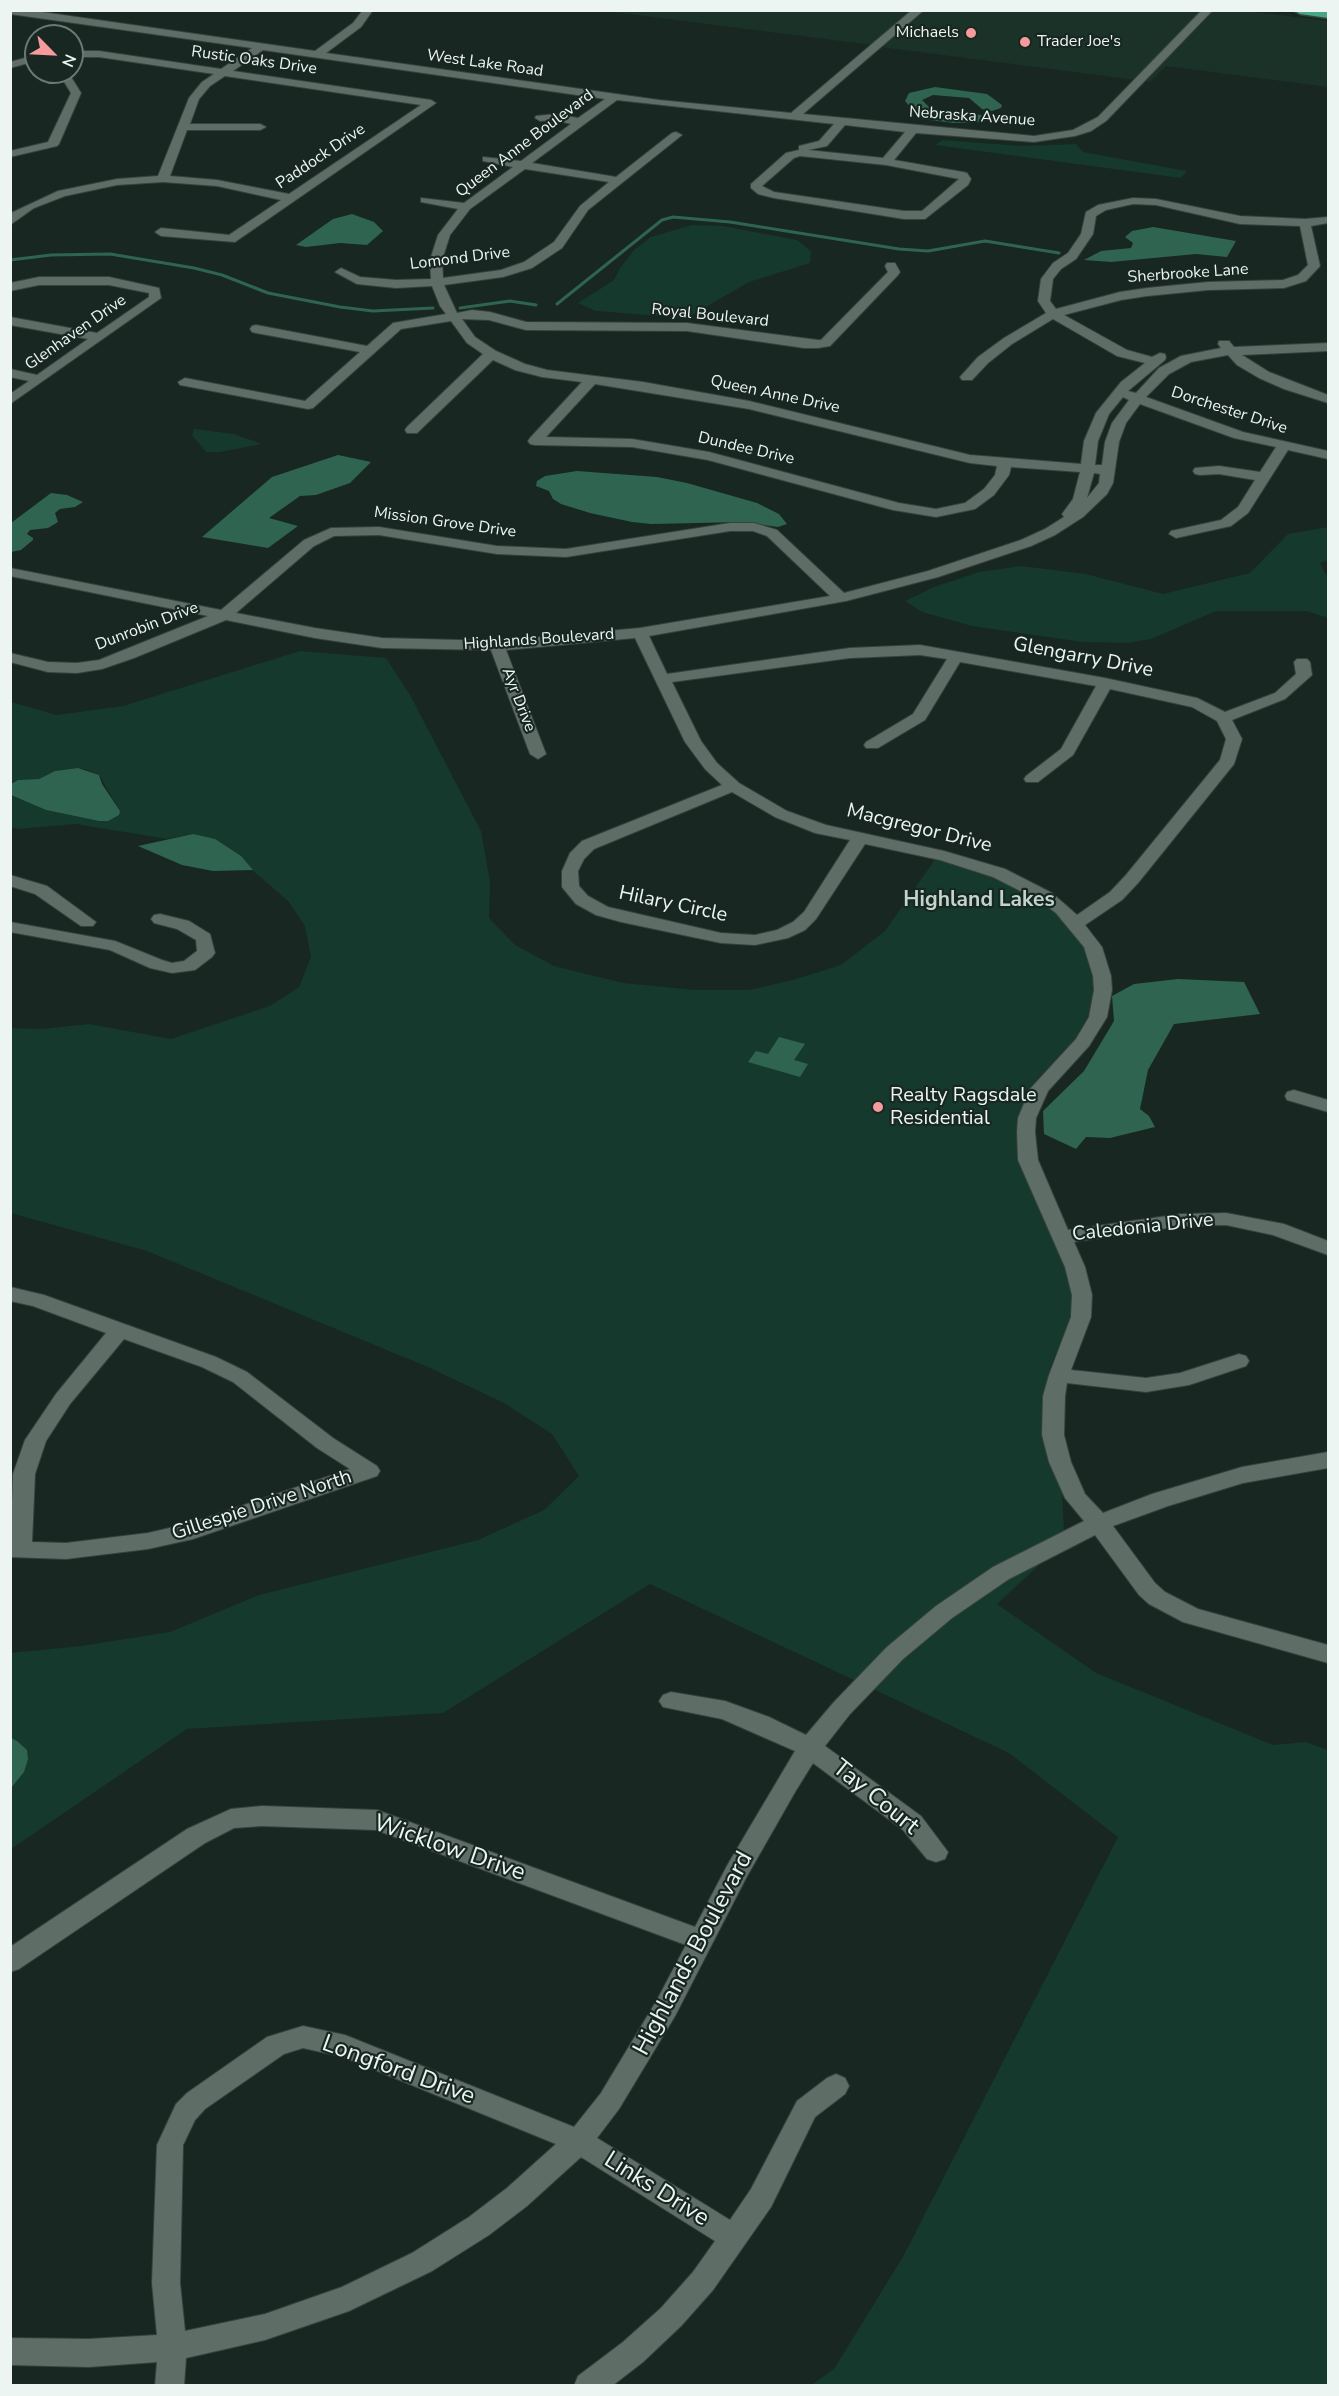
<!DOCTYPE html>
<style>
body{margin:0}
#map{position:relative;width:1339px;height:2396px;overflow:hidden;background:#182721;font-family:"Nunito Sans",sans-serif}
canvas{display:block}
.frame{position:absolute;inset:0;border:12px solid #ecf5f1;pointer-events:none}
.north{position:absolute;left:24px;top:24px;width:60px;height:60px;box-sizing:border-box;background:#182721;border:2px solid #6d7974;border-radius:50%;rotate:114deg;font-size:16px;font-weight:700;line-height:24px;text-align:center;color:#ecf5f1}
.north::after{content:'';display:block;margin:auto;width:21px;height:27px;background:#f59b9d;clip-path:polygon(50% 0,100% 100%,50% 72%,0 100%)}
</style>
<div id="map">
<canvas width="1339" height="2396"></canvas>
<div class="frame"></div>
<div class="north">N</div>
</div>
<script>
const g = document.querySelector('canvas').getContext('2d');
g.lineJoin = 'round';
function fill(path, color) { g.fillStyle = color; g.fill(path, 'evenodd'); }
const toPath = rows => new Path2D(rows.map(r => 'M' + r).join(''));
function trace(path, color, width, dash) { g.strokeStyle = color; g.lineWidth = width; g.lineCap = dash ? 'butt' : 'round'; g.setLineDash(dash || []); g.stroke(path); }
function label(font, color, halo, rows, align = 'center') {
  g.font = font + ' "Nunito Sans",sans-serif'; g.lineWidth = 4.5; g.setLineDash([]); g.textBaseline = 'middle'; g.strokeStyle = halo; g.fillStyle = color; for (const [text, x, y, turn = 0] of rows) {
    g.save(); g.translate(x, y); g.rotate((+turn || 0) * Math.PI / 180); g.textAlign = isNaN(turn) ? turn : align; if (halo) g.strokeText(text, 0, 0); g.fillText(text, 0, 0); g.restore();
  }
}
const built = toPath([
 [606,11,913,11,872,45],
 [924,11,1203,11,1136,80,881,47],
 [1213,11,1247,11,1328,21,1328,87,1166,66,1150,82,1146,81]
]);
const green = toPath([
 [943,140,1022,146,1076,144,1083,152,1187,171,1181,178,935,145],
 [692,225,723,226,797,240,811,251,810,263,749,282,687,318,596,311,578,303,614,280,620,268,634,250,651,237],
 [194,429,234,434,262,444,220,452,206,452,192,435],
 [1328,527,1328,560,1320,563,1328,579,1328,618,1307,611,1216,611,1151,639,1127,643,1082,642,972,626,922,612,905,601,934,587,979,572,1021,566,1086,574,1163,594,1250,573,1288,534],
 [300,651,386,658,410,695,481,831,490,882,489,918,515,945,554,966,623,983,695,990,749,990,793,980,841,965,885,931,936,858,980,870,1028,892,1057,912,1085,947,1094,976,1095,989,1089,1015,1075,1039,1030,1087,1018,1116,1017,1131,1017,1148,1025,1176,1066,1267,1073,1294,1072,1315,1050,1368,1042,1413,1043,1435,1050,1461,1062,1492,1064,1531,993,1568,936,1607,886,1648,854,1680,650,1584,443,1713,187,1729,11,1849,11,1653,81,1646,170,1632,259,1595,478,1540,544,1510,579,1476,552,1434,504,1403,428,1367,147,1251,11,1213,11,1028,42,1029,89,1024,171,1039,270,1006,299,987,311,957,305,926,288,901,252,870,193,834,167,839,76,824,18,829,11,827,11,795,46,810,99,821,120,811,99,775,87,770,78,768,55,771,39,779,18,780,11,784,11,702,57,715,123,706],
 [1048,1557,997,1604,1096,1673,1273,1745,1306,1742,1328,1750,1328,2385,810,2386,834,2369,904,2255,1118,1837,1009,1753,873,1689,904,1658,952,1617,1009,1579]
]);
const water = toPath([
 [935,87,987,94,1002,105,1001,108,992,111,982,109,969,98,933,95,922,100,930,108,981,115,985,122,954,123,921,119,905,101,909,93],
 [352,214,374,222,383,231,367,245,340,243,306,247,296,245,333,219],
 [1153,227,1236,241,1227,257,1196,254,1111,262,1084,260,1101,251,1131,248,1133,243,1125,237,1132,231],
 [338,455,371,462,350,483,316,495,300,496,269,518,298,526,268,548,202,537,272,477],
 [577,471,657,477,687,483,757,503,779,514,787,524,778,527,742,522,651,524,632,522,590,513,561,504,553,499,549,491,536,486,537,481,545,476],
 [51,493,67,495,83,502,75,507,60,509,55,513,58,522,48,528,30,530,27,534,33,538,33,540,21,550,11,552,11,523],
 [78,768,99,775,102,784,120,811,119,815,108,821,99,821,46,810,11,795,11,784,18,780,39,779,55,771],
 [193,834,215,839,241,856,253,870,213,871,182,865,138,846],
 [1178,979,1244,982,1260,1014,1174,1024,1148,1070,1140,1109,1149,1116,1155,1127,1110,1138,1086,1137,1076,1149,1044,1134,1043,1111,1084,1071,1114,1021,1112,996,1134,984],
 [779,1037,805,1044,794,1060,808,1064,800,1077,748,1062,756,1051,768,1054],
 [11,1738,17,1741,27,1750,28,1759,24,1772,11,1788]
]);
const stream = toPath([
 [10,260,51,255,110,254,194,268,222,275,268,293,340,307,373,311,433,308],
 [557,304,662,220,673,217,730,222,899,249,928,251,985,241,1059,253],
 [460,308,510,301,536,305]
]);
const minor = toPath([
 [10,10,28,10,315,51,353,23,363,10,373,10,361,27,326,53,659,100,791,113,912,10,924,10,803,114,1034,136,1073,130,1098,117,1202,10,1213,10,1106,121,1091,131,1075,136,1034,142,916,133,894,160,963,172,967,173,971,179,968,185,925,219,904,219,774,198,758,194,751,188,751,184,786,153,799,150,799,146,819,141,834,124,617,100,532,163,616,177,672,133,676,132,682,135,588,210,562,248,532,268,503,277,444,285,457,313,472,310,490,312,526,322,687,323,818,340,821,340,888,272,885,266,887,263,895,263,900,272,898,275,830,346,818,348,804,348,687,331,526,330,489,320,462,319,475,337,496,351,525,364,547,370,643,382,749,401,970,455,1081,464,1084,441,1096,413,1121,382,1145,363,1117,356,1053,319,1012,344,988,363,972,380,962,380,960,377,978,357,1004,338,1046,313,1038,301,1041,279,1053,263,1068,253,1081,234,1086,212,1098,205,1133,198,1156,199,1240,216,1305,219,1328,217,1328,223,1311,226,1320,266,1306,281,1284,288,1208,290,1147,296,1121,300,1064,315,1127,350,1152,357,1160,353,1165,354,1166,357,1165,360,1128,391,1136,393,1159,368,1181,356,1221,348,1218,344,1219,341,1229,341,1234,347,1328,343,1328,351,1242,355,1269,372,1328,395,1328,403,1284,389,1259,378,1237,365,1228,355,1191,362,1169,374,1146,397,1243,432,1328,451,1328,459,1288,450,1248,513,1231,526,1176,538,1169,534,1171,531,1221,520,1238,507,1255,480,1219,474,1200,475,1195,474,1193,471,1195,468,1219,466,1260,472,1276,447,1234,438,1140,404,1126,423,1119,442,1113,483,1107,494,1083,517,1055,535,1031,546,938,577,846,601,649,636,667,674,850,648,920,645,1105,678,1197,698,1225,712,1275,693,1296,674,1294,662,1297,659,1307,659,1310,662,1312,675,1285,699,1232,720,1242,739,1234,764,1138,883,1122,900,1085,925,1102,947,1111,976,1112,990,1107,1017,1089,1046,1048,1091,1036,1118,1035,1132,1038,1160,1068,1230,1181,1214,1226,1213,1284,1224,1328,1241,1328,1255,1273,1235,1226,1225,1181,1226,1074,1242,1085,1267,1092,1295,1091,1317,1071,1370,1146,1378,1180,1373,1239,1354,1246,1356,1249,1361,1246,1366,1189,1385,1146,1392,1067,1383,1065,1396,1064,1435,1071,1462,1085,1494,1103,1513,1152,1494,1242,1467,1328,1452,1328,1468,1243,1483,1168,1506,1113,1526,1155,1583,1165,1592,1198,1609,1328,1645,1328,1663,1183,1622,1149,1604,1139,1595,1095,1535,1009,1579,952,1618,903,1659,850,1714,825,1746,921,1816,948,1852,945,1859,936,1862,927,1859,903,1830,813,1763,795,1792,746,1878,675,2016,619,2109,597,2138,730,2220,751,2189,797,2101,827,2078,836,2074,845,2078,849,2086,845,2094,815,2117,771,2207,713,2290,681,2326,643,2362,612,2386,574,2386,578,2376,623,2342,661,2308,693,2272,715,2241,581,2157,527,2206,489,2235,432,2271,349,2311,265,2340,186,2358,184,2386,155,2386,157,2362,89,2367,10,2365,10,2338,89,2339,157,2335,152,2283,157,2145,176,2104,187,2093,267,2037,303,2026,345,2035,574,2127,601,2093,657,2000,686,1945,376,1830,262,1826,234,1828,205,1843,19,1969,10,1972,10,1947,187,1829,231,1809,262,1806,377,1810,695,1927,728,1864,795,1751,722,1719,663,1707,659,1701,663,1695,671,1692,725,1701,769,1717,806,1735,834,1702,887,1647,936,1606,993,1567,1084,1521,1065,1498,1049,1462,1042,1435,1043,1396,1049,1375,1071,1317,1072,1295,1065,1267,1018,1160,1017,1132,1018,1118,1030,1089,1076,1039,1089,1017,1094,990,1093,976,1084,947,1056,913,1040,901,993,877,940,860,865,844,816,919,805,930,788,938,755,945,721,943,621,922,596,915,576,904,562,887,562,871,570,853,582,841,722,785,705,769,685,742,635,638,506,650,546,754,538,759,530,754,491,650,382,648,315,638,226,620,134,658,102,669,77,673,48,672,10,662,10,653,48,662,77,663,99,660,208,616,10,576,10,568,221,610,304,540,331,528,379,527,497,546,566,549,730,523,754,523,777,530,844,593,928,571,1021,540,1045,529,1064,517,1062,514,1073,499,1080,472,1011,467,1009,475,994,495,975,509,936,517,893,510,708,460,632,447,535,445,530,444,528,441,530,438,582,382,542,377,515,370,493,360,417,433,407,433,405,430,407,427,483,354,467,343,451,321,401,329,313,408,308,409,180,385,178,382,185,378,305,401,360,352,256,333,252,332,250,329,252,326,256,325,367,346,393,323,446,314,440,306,432,286,396,288,357,284,335,272,341,268,360,277,396,280,431,279,430,260,438,235,458,209,421,202,421,198,464,203,513,167,483,161,483,157,521,161,571,124,555,120,540,121,535,118,536,116,555,114,578,118,605,99,263,50,233,71,431,100,436,103,235,242,161,236,155,232,161,228,229,235,281,200,217,186,163,182,117,185,65,196,34,208,10,225,11,213,58,191,117,179,158,176,189,98,202,82,214,74,99,57,72,57,72,51,99,51,221,69,252,48,10,14,10,10],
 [225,76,421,105,289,194,217,180,170,176,187,130,260,130,266,127,260,124,190,124,199,99,210,86,225,76],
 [845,125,905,132,883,158,808,150,827,146,845,125],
 [800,156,886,165,959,179,922,211,904,211,774,192,762,186,794,158,800,156],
 [525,169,609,182,580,206,554,242,524,262,501,270,443,278,442,260,450,235,470,209,525,169],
 [1133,204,1156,205,1240,224,1300,226,1308,265,1298,275,1283,280,1208,282,1147,288,1120,292,1056,309,1050,301,1053,279,1061,269,1076,259,1093,234,1096,216,1106,210,1133,204],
 [595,384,749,409,970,463,997,466,995,475,984,489,965,503,936,509,899,503,709,452,632,439,546,437,595,384],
 [1123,397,1129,400,1112,423,1105,442,1102,465,1095,465,1098,441,1109,414,1123,397],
 [1094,473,1100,474,1099,483,1087,498,1094,473],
 [730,531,753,531,767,536,830,596,640,628,497,641,382,638,315,628,236,613,314,546,334,536,379,535,497,554,566,557,730,531],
 [920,655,947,659,913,714,866,742,864,745,866,748,878,748,925,720,960,662,1096,686,1061,749,1026,776,1024,779,1026,782,1038,782,1073,755,1110,689,1192,707,1217,721,1226,739,1220,760,1126,875,1110,892,1077,915,1052,893,1005,869,944,851,826,825,787,811,739,783,717,763,701,741,672,682,850,658,920,655],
 [732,792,775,817,815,833,850,840,804,912,793,922,777,930,755,935,721,933,608,907,588,896,579,886,578,871,584,859,594,849,732,792],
 [303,2048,343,2057,556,2144,507,2188,469,2217,412,2253,342,2287,265,2314,185,2331,180,2283,183,2145,195,2120,205,2109,284,2054,303,2048],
 [36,55,36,61,10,68,10,62,36,55],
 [58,72,68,72,81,93,59,144,57,146,10,157,10,151,48,142,71,93,58,72],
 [39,277,109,277,159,288,161,298,10,404,10,394,29,381,10,377,10,369,37,375,88,339,10,325,10,317,97,333,149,297,149,293,109,285,39,285,10,291,10,283,39,277],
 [10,875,47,886,96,922,93,926,81,926,35,894,10,886,10,875],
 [160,914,189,921,210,934,215,953,212,957,195,970,172,973,150,968,110,950,10,932,10,922,115,941,162,960,172,963,184,961,197,951,196,940,177,929,154,923,151,919,154,915,160,914],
 [1294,1090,1328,1100,1328,1112,1287,1100,1285,1096,1287,1092,1294,1090],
 [10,1287,44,1295,216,1357,247,1372,333,1438,377,1466,380,1471,377,1476,193,1539,148,1549,66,1559,10,1557,13,1474,25,1440,56,1394,106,1333,33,1306,10,1301,10,1287],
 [124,1339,202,1367,233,1382,317,1448,350,1469,191,1523,148,1533,66,1543,32,1542,35,1474,46,1441,70,1404,124,1339]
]);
const highway = toPath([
 [1293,10,1328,10,1328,18,1300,14,1293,10]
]);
const markers = [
 [971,33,6,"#f59b9d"],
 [1025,42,6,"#f59b9d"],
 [878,1107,6,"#f59b9d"]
];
const farPoinames = [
 ["Michaels",959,33],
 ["Trader Joe's",1037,42,"left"]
];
const farStreetnames = [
 ["Rustic Oaks Drive",254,61,8],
 ["West Lake Road",485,64,8],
 ["Nebraska Avenue",972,117,4],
 ["Queen Anne Boulevard",525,144,-37],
 ["Paddock Drive",321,157,-34],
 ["Lomond Drive",460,259,-7],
 ["Sherbrooke Lane",1188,274,-4],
 ["Royal Boulevard",710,316,6],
 ["Glenhaven Drive",76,333,-35],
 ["Queen Anne Drive",775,395,12],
 ["Dorchester Drive",1229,411,18],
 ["Dundee Drive",746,449,13],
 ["Mission Grove Drive",445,523,8],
 ["Dunrobin Drive",147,627,-21],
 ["Highlands Boulevard",539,640,-4],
 ["Ayr Drive",518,700,69]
];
const streetNames = [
 ["Glengarry Drive",1083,658,11],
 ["Macgregor Drive",919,829,14],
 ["Hilary Circle",673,905,12],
 ["Caledonia Drive",1143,1228,-6],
 ["Gillespie Drive North",262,1506,-18]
];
const poiNames = [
 ["Realty Ragsdale",890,1096],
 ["Residential",890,1119]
];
const neighbourhoodNames = [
 ["Highland Lakes",979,901]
];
const nearStreetnames = [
 ["Tay Court",875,1798,39],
 ["Wicklow Drive",449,1849,19],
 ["Highlands Boulevard",694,1954,-62],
 ["Longford Drive",398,2071,20],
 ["Links Drive",656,2190,32]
];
fill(built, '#1b3229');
fill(green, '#15392c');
fill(water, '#2f6451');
trace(stream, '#2f6451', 3);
trace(minor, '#36423d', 2);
trace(highway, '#36423d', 3);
fill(minor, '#5e6e67');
fill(highway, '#48a585');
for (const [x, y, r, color] of markers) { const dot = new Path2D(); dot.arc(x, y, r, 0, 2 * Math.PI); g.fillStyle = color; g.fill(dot); trace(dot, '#182721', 2); }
label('16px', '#ecf5f1', '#182721', farPoinames, 'right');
label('16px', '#ecf5f1', '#182721', farStreetnames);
label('20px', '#ecf5f1', '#182721', streetNames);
label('20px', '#ecf5f1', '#182721', poiNames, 'left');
label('bold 21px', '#c2d5cd', '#182721', neighbourhoodNames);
label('24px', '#ecf5f1', '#182721', nearStreetnames);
</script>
